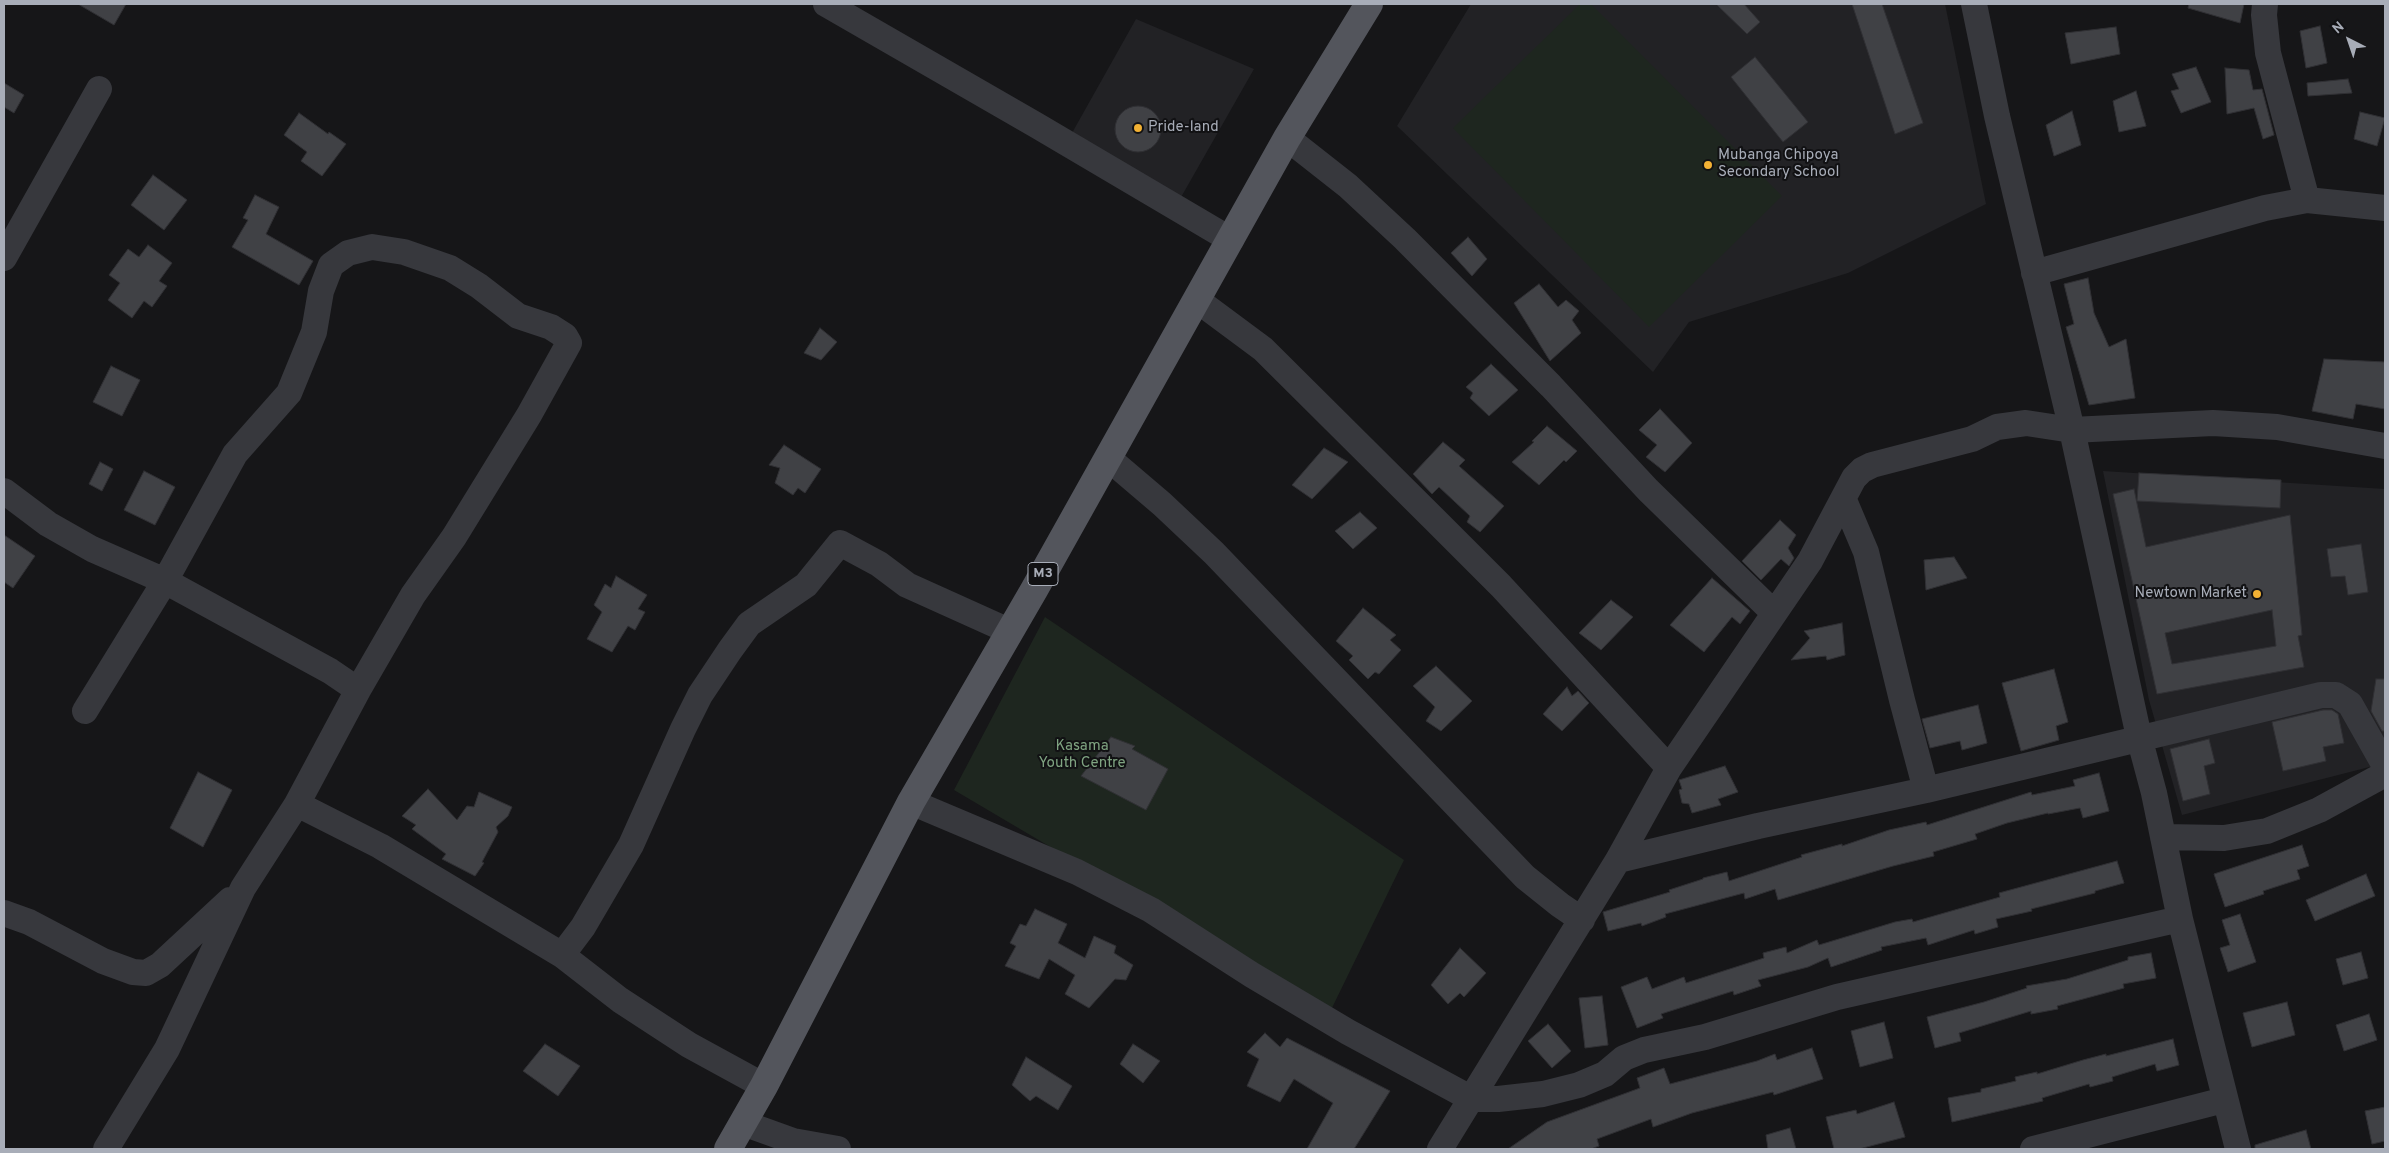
<!DOCTYPE html>
<style>
body{margin:0}
#map{position:relative;width:2389px;height:1153px;overflow:hidden;background:#161618;font-family:Overpass,sans-serif}
canvas{display:block}
.frame{position:absolute;inset:0;border:5px solid #a8adb8;pointer-events:none}
.north{position:absolute;left:2324px;top:15px;width:50px;height:50px;-webkit-text-stroke:4px #111113;paint-order:stroke;rotate:319deg;font-size:14px;font-weight:700;line-height:20px;text-align:center;color:#a8adb8}
.north::after{content:'';display:block;margin:auto;width:18px;height:22px;background:#a8adb8;clip-path:polygon(50% 0,100% 100%,50% 72%,0 100%)}
</style>
<div id="map">
<canvas width="2389" height="1153"></canvas>
<div class="frame"></div>
<div class="north">N</div>
</div>
<script>
const g = document.querySelector('canvas').getContext('2d');
g.lineJoin = 'round';
function fill(path, color) { g.fillStyle = color; g.fill(path, 'evenodd'); }
const toPath = rows => new Path2D(rows.map(r => 'M' + r).join(''));
function trace(path, color, width, dash) { g.strokeStyle = color; g.lineWidth = width; g.lineCap = dash ? 'butt' : 'round'; g.setLineDash(dash || []); g.stroke(path); }
function label(font, color, halo, rows, align = 'center') {
  g.font = font + ' Overpass,sans-serif'; g.lineWidth = 4; g.setLineDash([]); g.textBaseline = 'middle'; g.strokeStyle = halo; g.fillStyle = color; for (const [text, x, y, turn = 0] of rows) {
    g.save(); g.translate(x, y); g.rotate((+turn || 0) * Math.PI / 180); g.textAlign = isNaN(turn) ? turn : align; if (halo) g.strokeText(text, 0, 0); g.fillText(text, 0, 0); g.restore();
  }
}
const built = toPath([
 [1471,4,1945,4,1986,204,1848,273,1689,322,1653,372,1397,126],
 [1136,19,1254,69,1180,199,1072,133],
 [2103,471,2385,489,2385,763,2182,815,2149,700]
]);
const green = toPath([
 [1580,4,1591,4,1782,196,1649,327,1453,128],
 [1045,617,1404,860,1330,1012,954,790]
]);
const building = toPath([
 [78,4,126,4,114,25,78,4],
 [1716,4,1744,4,1760,22,1747,34,1716,4],
 [1852,4,1882,4,1923,123,1895,134,1852,4],
 [2189,4,2244,4,2240,23,2188,8,2189,4],
 [2320,26,2327,63,2306,68,2300,31,2320,26],
 [2116,27,2120,54,2071,64,2065,33,2116,27],
 [1755,57,1808,122,1783,142,1731,77,1755,57],
 [2196,67,2211,102,2181,113,2171,91,2179,89,2172,74,2196,67],
 [2225,68,2249,70,2253,90,2262,89,2274,135,2263,139,2254,108,2227,114,2225,68],
 [2348,79,2352,93,2308,96,2307,83,2348,79],
 [4,83,24,95,14,113,4,107,4,83],
 [2136,91,2146,126,2119,132,2113,101,2136,91],
 '1115 129a23 23 0 1 1 46 0a23 23 0 1 1-46 0Z',
 [2072,111,2081,145,2054,156,2046,125,2072,111],
 [2360,112,2385,118,2377,146,2354,139,2360,112],
 [299,113,328,134,329,132,346,144,322,176,301,161,307,152,284,135,299,113],
 [153,175,187,200,164,230,131,205,153,175],
 [255,195,279,207,266,234,313,261,299,285,232,247,248,220,243,218,255,195],
 [1468,237,1487,259,1472,276,1451,253,1468,237],
 [148,245,172,263,159,281,167,286,152,307,144,301,132,318,108,300,120,283,109,275,128,249,139,257,148,245],
 [2088,278,2094,313,2109,347,2126,339,2135,398,2089,405,2066,327,2074,324,2064,284,2088,278],
 [1539,284,1558,307,1566,300,1579,311,1572,320,1581,333,1550,361,1514,303,1539,284],
 [820,328,837,342,821,360,804,353,820,328],
 [2324,359,2385,362,2385,409,2356,404,2353,419,2312,411,2324,359],
 [1491,364,1518,390,1489,416,1470,398,1473,393,1466,387,1491,364],
 [111,366,140,380,122,416,93,402,111,366],
 [1660,409,1692,443,1665,472,1646,457,1657,445,1639,430,1660,409],
 [1547,426,1577,451,1566,462,1564,460,1539,485,1512,462,1534,442,1532,441,1547,426],
 [1443,442,1465,460,1459,466,1504,506,1480,532,1467,522,1470,516,1439,487,1432,494,1413,474,1443,442],
 [784,445,821,469,805,493,798,488,793,495,775,483,780,468,769,465,784,445],
 [1324,448,1348,462,1312,499,1292,485,1324,448],
 [100,462,113,469,102,491,89,484,100,462],
 [144,471,175,487,155,525,124,510,144,471],
 [2139,473,2281,480,2280,508,2137,501,2139,473],
 [2134,489,2146,547,2290,515,2302,635,2298,636,2304,667,2157,694,2113,494,2134,489],
 [2272,610,2276,646,2172,664,2165,633,2272,610],
 [1360,512,1377,528,1353,549,1335,531,1360,512],
 [1780,520,1796,535,1788,548,1794,558,1789,566,1781,559,1761,580,1742,561,1780,520],
 [4,535,35,556,13,588,4,582,4,535],
 [2361,544,2368,592,2348,595,2345,576,2331,577,2327,549,2361,544],
 [1954,557,1967,578,1926,590,1924,560,1954,557],
 [616,576,647,595,638,609,645,612,635,630,628,626,612,652,587,639,602,612,594,605,605,584,611,588,616,576],
 [1712,578,1750,611,1740,624,1732,617,1704,652,1670,625,1712,578],
 [1611,600,1633,617,1601,650,1579,633,1611,600],
 [1363,608,1396,635,1390,640,1401,650,1379,674,1375,672,1368,679,1349,660,1353,656,1336,641,1363,608],
 [1842,623,1845,655,1827,660,1826,656,1791,660,1810,638,1804,631,1842,623],
 [1436,666,1472,701,1441,731,1426,721,1435,707,1413,686,1436,666],
 [2054,669,2068,722,2056,726,2059,740,2021,751,2002,683,2054,669],
 [2376,679,2385,679,2385,731,2382,731,2371,711,2376,679],
 [1567,687,1572,696,1578,691,1589,703,1562,731,1543,714,1567,687],
 [1978,705,1987,743,1962,750,1960,741,1930,748,1922,719,1978,705],
 [2323,710,2332,710,2338,714,2344,743,2323,747,2326,761,2283,771,2272,722,2323,710],
 [1111,737,1135,746,1132,749,1168,769,1146,810,1081,776,1111,737],
 [2209,739,2215,763,2204,766,2210,794,2183,801,2170,749,2209,739],
 [1725,766,1738,792,1718,799,1721,805,1692,813,1689,804,1682,803,1679,790,1682,789,1679,780,1725,766],
 [198,772,232,790,203,847,170,828,198,772],
 [2099,773,2109,811,2083,818,2080,808,2048,814,2048,813,2007,823,1975,834,1977,839,1933,852,1934,856,1893,866,1778,900,1775,889,1745,899,1744,893,1665,914,1666,917,1642,926,1641,923,1608,931,1603,912,1670,892,1669,890,1703,879,1703,878,1727,872,1729,881,1802,857,1801,855,1842,844,1842,846,1889,830,1926,822,1927,825,2031,792,2032,795,2075,786,2073,780,2099,773],
 [428,789,457,820,467,806,474,807,479,792,512,807,508,816,496,827,498,832,482,862,484,863,475,876,442,859,446,854,412,829,416,825,402,816,428,789],
 [2302,845,2309,866,2297,870,2300,879,2263,891,2264,894,2225,907,2214,874,2302,845],
 [2117,861,2124,883,2095,891,2095,893,2031,909,2032,911,1996,919,1998,927,1975,934,1974,930,1928,945,1926,938,1881,947,1882,950,1831,967,1828,958,1808,967,1758,980,1761,986,1734,995,1733,991,1661,1014,1663,1018,1637,1028,1621,987,1647,977,1652,989,1684,977,1686,983,1764,958,1763,953,1786,947,1787,953,1817,940,1819,945,1895,922,1912,919,1913,922,2000,897,1999,893,2117,861],
 [2366,874,2375,896,2315,921,2306,900,2366,874],
 [1035,909,1067,924,1058,943,1085,958,1094,936,1116,946,1114,953,1133,965,1126,980,1115,979,1089,1008,1065,994,1075,975,1049,959,1039,979,1005,966,1016,946,1010,943,1020,924,1026,926,1035,909],
 [2240,914,2256,962,2228,972,2220,948,2230,945,2222,920,2240,914],
 [1460,948,1486,973,1464,997,1460,993,1448,1004,1431,985,1460,948],
 [2361,952,2368,978,2343,985,2336,959,2361,952],
 [2151,953,2156,978,2123,984,2124,988,2057,1006,2058,1009,2031,1014,2031,1011,1959,1033,1961,1041,1935,1048,1927,1017,1984,1002,2027,988,2026,986,2067,979,2128,960,2128,957,2151,953],
 [1602,996,1608,1045,1585,1048,1579,998,1602,996],
 [2287,1002,2295,1035,2252,1047,2243,1013,2287,1002],
 [2369,1014,2377,1040,2344,1051,2336,1025,2369,1014],
 [1884,1022,1893,1058,1860,1067,1851,1031,1884,1022],
 [1548,1024,1571,1051,1552,1068,1528,1041,1548,1024],
 [1265,1033,1280,1047,1287,1038,1390,1091,1354,1149,1307,1149,1333,1103,1294,1079,1280,1102,1247,1086,1259,1059,1247,1052,1265,1033],
 [2173,1039,2179,1065,2157,1071,2155,1064,2112,1077,2113,1081,2090,1087,2089,1084,2042,1098,2043,1101,1952,1122,1948,1098,1981,1092,1981,1089,2016,1081,2015,1077,2037,1072,2037,1074,2083,1060,2106,1054,2106,1056,2173,1039],
 [545,1044,580,1066,558,1096,523,1071,545,1044],
 [1133,1044,1160,1061,1143,1083,1120,1064,1133,1044],
 [1812,1048,1823,1079,1774,1095,1773,1092,1692,1113,1653,1127,1651,1119,1597,1139,1599,1146,1591,1149,1508,1149,1547,1122,1640,1088,1637,1078,1664,1068,1670,1084,1757,1061,1775,1054,1777,1060,1812,1048],
 [1026,1057,1072,1086,1058,1110,1036,1096,1030,1101,1012,1085,1026,1057],
 [1894,1102,1905,1137,1859,1149,1834,1149,1826,1117,1856,1110,1857,1114,1894,1102],
 [2385,1107,2385,1141,2372,1144,2365,1111,2385,1107],
 [1790,1128,1796,1149,1768,1149,1766,1135,1790,1128],
 [2306,1130,2311,1149,2255,1149,2255,1145,2306,1130]
]);
const minor = toPath([
 [826,4,1036,125,1231,240],
 [1974,4,1997,116,2072,430,2139,737,2154,793,2180,919,2238,1149],
 [2265,4,2264,15,2268,53,2307,200],
 [1287,138,1348,186,1405,239,1551,386,1648,490,1774,613],
 [4,258,99,89],
 [2034,273,2265,208,2307,200,2385,208],
 [1197,300,1263,349,1434,519,1501,586,1669,768],
 [1108,458,1162,504,1214,553,1525,877,1560,905,1582,920],
 [4,491,48,524,92,549,165,581,330,671,358,690,297,804,380,846,562,955,620,1000,689,1045,764,1086],
 [1844,500,1866,552,1902,700,1926,790],
 [85,711,165,581,235,454,289,393,314,332,321,291,331,265,348,253,372,247,404,252,450,268,479,286,518,316,551,327,565,336,569,343,529,415,454,537,413,595,358,690],
 [911,802,1077,872,1151,910,1252,975,1348,1032,1472,1099,1498,1099,1543,1094,1579,1085,1605,1074,1624,1058,1644,1050,1705,1037,1837,997,2180,919],
 [2163,837,2224,838,2267,831,2319,810,2385,774],
 [1618,860,1669,768,1810,561,1854,478,1862,470,1872,465,1972,439,1997,427,2026,423,2072,430,2213,423,2277,427,2385,446],
 [4,913,29,922,103,961,133,972,146,973,160,965,230,900],
 [562,955,583,927,631,845,683,729,700,695,730,650,749,624,806,585,840,543,879,564,907,585,1009,631],
 [743,1123,793,1141,838,1149],
 [106,1149,167,1049,243,888,297,804],
 [1440,1149,1618,860,1758,826,1926,790,2321,695,2336,695,2350,704,2385,766],
 [2033,1149,2224,1100]
]);
const major = toPath([
 [728,1149,764,1086,911,802,1034,590,1287,138,1369,4]
]);
const markers = [
 [1138,128,5,"#f2b134"],
 [1708,165,5,"#f2b134"],
 [2257,594,5,"#f2b134"]
];
const shields = [
 [1043,574,30]
];
const shieldNames = [
 ["M3",1043,574]
];
const poiNames = [
 ["Pride-land",1148,128],
 ["Mubanga Chipoya",1718,156],
 ["Secondary School",1718,173],
 ["Newtown Market",2247,594,"right"]
];
const parkNames = [
 ["Kasama",1082,747],
 ["Youth Centre",1082,764]
];
fill(built, '#222225');
fill(green, '#1e261f');
fill(building, '#404145');
trace(building, '#303034', 1);
trace(minor, '#37383d', 26);
trace(major, '#53555c', 28);
for (const [x, y, r, color] of markers) { const dot = new Path2D(); dot.arc(x, y, r, 0, 2 * Math.PI); g.fillStyle = color; g.fill(dot); trace(dot, '#111113', 2); }
for (const [x, y, w] of shields) { const box = new Path2D(); box.roundRect(x - w / 2, y - 11.5, w, 23, 4); g.fillStyle = '#111113'; g.fill(box); trace(box, '#a8adb8', 1); }
label('bold 14px', '#a8adb8', null, shieldNames);
label('15px', '#a8adb8', '#111113', poiNames, 'left');
label('15px', '#7fa381', '#111113', parkNames);
</script>
